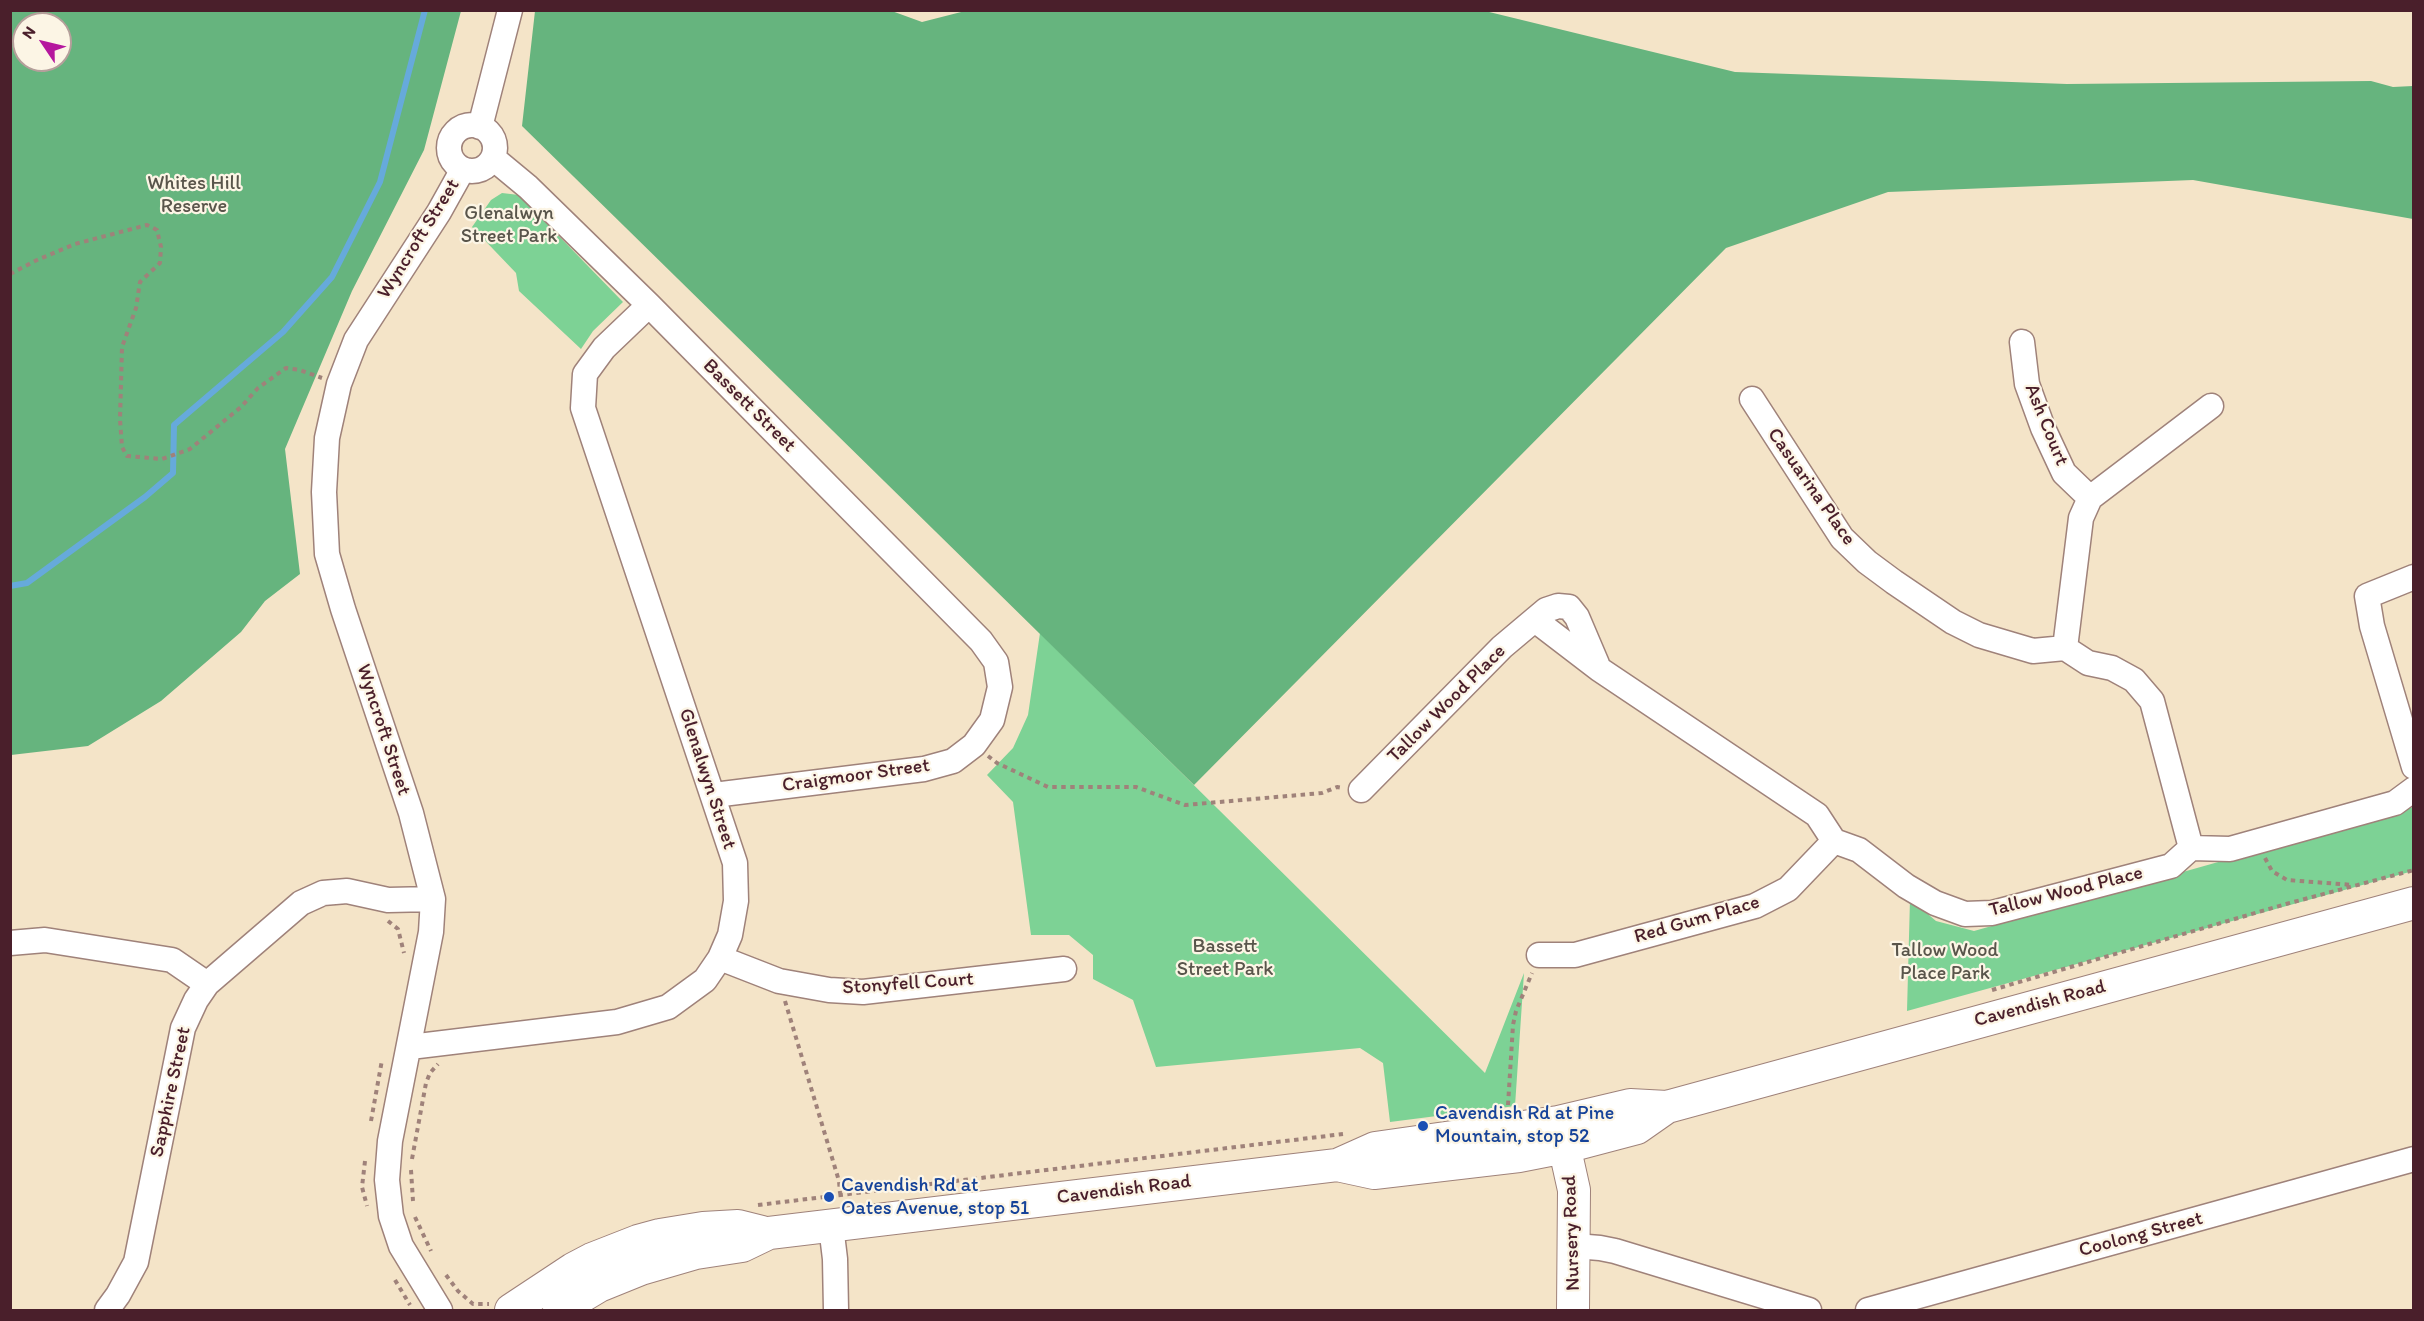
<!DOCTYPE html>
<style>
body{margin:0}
#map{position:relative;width:2424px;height:1321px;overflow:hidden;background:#f4e4c8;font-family:Itim,sans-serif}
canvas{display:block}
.frame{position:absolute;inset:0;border:12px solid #4a1f2b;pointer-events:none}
.north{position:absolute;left:12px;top:12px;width:60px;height:60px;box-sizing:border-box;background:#fcf5e5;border:2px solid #b59f9b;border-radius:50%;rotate:305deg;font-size:16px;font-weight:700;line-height:24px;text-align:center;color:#4a1f2b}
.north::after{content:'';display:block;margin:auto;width:21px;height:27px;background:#b5179e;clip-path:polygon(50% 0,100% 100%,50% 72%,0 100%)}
</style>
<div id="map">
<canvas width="2424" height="1321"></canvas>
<div class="frame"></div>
<div class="north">N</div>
</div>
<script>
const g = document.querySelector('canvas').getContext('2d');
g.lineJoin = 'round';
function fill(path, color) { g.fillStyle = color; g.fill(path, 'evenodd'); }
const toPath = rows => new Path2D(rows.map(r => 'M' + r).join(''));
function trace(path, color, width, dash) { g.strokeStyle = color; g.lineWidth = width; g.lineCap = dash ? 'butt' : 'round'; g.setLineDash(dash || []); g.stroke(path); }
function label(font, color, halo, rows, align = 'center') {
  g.font = font + ' Itim,sans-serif'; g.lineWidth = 4.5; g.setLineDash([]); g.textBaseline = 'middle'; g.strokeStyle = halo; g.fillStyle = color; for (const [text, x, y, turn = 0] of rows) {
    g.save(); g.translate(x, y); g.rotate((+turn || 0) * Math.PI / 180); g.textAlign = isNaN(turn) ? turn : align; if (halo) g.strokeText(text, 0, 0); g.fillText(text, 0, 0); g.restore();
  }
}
const green = toPath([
 [502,193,519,195,623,302,593,331,581,349,519,291,516,273,472,227,491,200],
 [1040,633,1485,1073,1524,973,1515,1106,1390,1122,1383,1063,1360,1048,1156,1067,1133,1000,1093,979,1093,955,1069,935,1031,935,1013,802,987,775,1013,748,1028,715],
 [2413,807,2413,871,1907,1011,1910,899,1936,921,1974,931]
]);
const forest = toPath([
 [889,10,922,22,969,10,1481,10,1735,72,2067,84,2371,81,2393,87,2413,86,2413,219,2193,180,1888,192,1726,248,1194,785,522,126,535,11],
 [10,11,461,11,424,150,352,291,285,449,300,574,265,601,241,632,161,701,88,746,11,755],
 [24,24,60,24,60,60,24,60]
]);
const stream = toPath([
 [10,586,27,583,145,497,173,473,174,425,283,332,332,277,380,182,425,10]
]);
const path = toPath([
 [10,274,37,260,75,244,147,225,157,230,161,247,160,263,140,282,136,308,122,347,120,419,122,447,127,456,162,459,190,449,241,407,258,388,286,368,300,370,322,378],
 [988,756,997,763,1048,787,1136,787,1185,805,1322,793,1337,787,1343,788],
 [2265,858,2272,871,2287,880,2353,885],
 [388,921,398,929,404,953],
 [1992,990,2286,904,2414,870],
 [785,1001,839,1181,840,1193],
 [1508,1105,1513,1025,1516,1011,1532,973],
 [371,1121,382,1060],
 [412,1159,426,1083,430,1073,438,1064],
 [365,1161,362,1187,367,1206],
 [411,1170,413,1201],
 [758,1205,1343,1134],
 [415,1217,431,1251],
 [446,1275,458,1291,473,1304,489,1304],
 [395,1280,410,1305]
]);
const minor = toPath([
 '449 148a23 23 0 1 1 46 0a23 23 0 1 1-46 0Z',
 [480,127,510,10],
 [493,158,528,187,649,305,981,641,996,662,1000,687,992,720,974,745,953,761,924,769,714,795],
 [2022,342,2027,384,2043,428,2064,473,2090,498],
 [1752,399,1842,538,1867,562,1894,582,1953,622,1979,635,2033,651,2065,648,2088,663,2112,668,2134,680,2152,701,2191,848],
 [2414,577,2367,596,2372,626,2414,767],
 [1535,620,1599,669,1817,815,1834,841,1859,850,1906,886,1935,903,1965,914,1992,913,2171,866,2191,848,2230,849,2395,803,2414,789],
 [2065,648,2081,518,2090,498,2211,406],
 [1361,790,1502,647,1546,610,1558,606,1569,607,1577,617,1597,664],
 [10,943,45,940,172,960,207,984],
 [1539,955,1575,955,1755,906,1788,889,1834,841],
 [720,958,779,981,829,990,863,992,1064,969],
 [410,1047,617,1022,668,1007,705,980,720,958,730,935,736,901,735,863,583,408,585,374,604,348,649,305],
 [831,1226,835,1259,836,1310],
 [1575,1246,1600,1248,1615,1251,1809,1310],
 [107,1310,118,1295,136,1262,183,1028,196,1000,207,984,301,903,323,893,347,891,388,900,433,899],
 [440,1310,401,1246,391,1216,387,1180,390,1141,431,932,433,899,411,813,343,609,327,554,324,492,327,438,339,384,356,340,439,212,463,169],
 [1868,1310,2414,1159]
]);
const major = toPath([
 [1560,1127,1574,1190,1573,1310],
 [1337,1165,1375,1148,1558,1122,1630,1105,1667,1107],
 [511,1310,573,1269,592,1259,638,1241,660,1235,703,1228,738,1226,762,1232],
 [559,1310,599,1286,641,1269,696,1253,742,1246,769,1233,1337,1165,1374,1173,1519,1156,1565,1147,1637,1128,1667,1107,2414,903]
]);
const markers = [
 [1423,1126,6,"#1a4fb4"],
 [829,1197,6,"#1a4fb4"]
];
const parkNames = [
 ["Whites Hill",194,184],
 ["Reserve",194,207],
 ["Glenalwyn",509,214],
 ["Street Park",509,237],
 ["Bassett",1225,947],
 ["Street Park",1225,970],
 ["Tallow Wood",1945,951],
 ["Place Park",1945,974]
];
const streetNames = [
 ["Wyncroft Street",419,239,-58],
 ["Bassett Street",749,406,45],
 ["Ash Court",2046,425,68],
 ["Casuarina Place",1811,487,55],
 ["Tallow Wood Place",1447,704,-45],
 ["Wyncroft Street",383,730,72],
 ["Craigmoor Street",856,776,-8],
 ["Glenalwyn Street",707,779,72],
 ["Tallow Wood Place",2066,892,-14],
 ["Red Gum Place",1697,920,-16],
 ["Stonyfell Court",908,984,-4],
 ["Cavendish Road",2040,1004,-15],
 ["Sapphire Street",171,1092,-78],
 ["Cavendish Road",1124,1190,-7],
 ["Nursery Road",1572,1233,-92],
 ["Coolong Street",2141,1235,-15]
];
const transitNames = [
 ["Cavendish Rd at Pine",1435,1114],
 ["Mountain, stop 52",1435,1137],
 ["Cavendish Rd at",841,1186],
 ["Oates Avenue, stop 51",841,1209]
];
fill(green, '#7dd295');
fill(forest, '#66b47e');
trace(stream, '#66aadb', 6);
trace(minor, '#9f827a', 27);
trace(major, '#9f827a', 34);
trace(path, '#9f827a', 4, [4.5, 4.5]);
trace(minor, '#fff', 24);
trace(major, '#fff', 32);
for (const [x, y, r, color] of markers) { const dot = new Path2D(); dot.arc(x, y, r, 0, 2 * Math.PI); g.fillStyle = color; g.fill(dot); trace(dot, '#fcf5e5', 2); }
label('20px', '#59554b', '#fcf5e5', parkNames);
label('20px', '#4a1f2b', '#fcf5e5', streetNames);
label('20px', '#164399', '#fcf5e5', transitNames, 'left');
</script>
